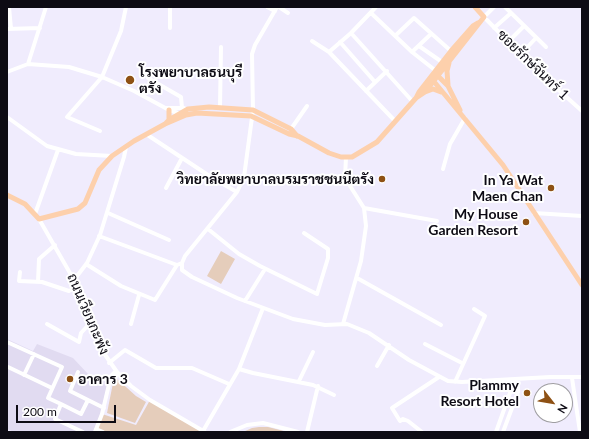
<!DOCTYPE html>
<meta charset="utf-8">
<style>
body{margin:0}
#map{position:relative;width:589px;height:439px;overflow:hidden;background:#f0ecfd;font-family:Lato,sans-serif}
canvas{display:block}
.frame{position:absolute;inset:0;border:8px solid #0d0b14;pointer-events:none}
.north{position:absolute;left:533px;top:383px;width:40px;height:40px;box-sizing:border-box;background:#fff;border:1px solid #9e9da1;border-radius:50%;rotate:121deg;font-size:11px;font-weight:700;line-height:16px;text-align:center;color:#0d0b14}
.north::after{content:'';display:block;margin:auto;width:14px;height:18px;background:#8e5114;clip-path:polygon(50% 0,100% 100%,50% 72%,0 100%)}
.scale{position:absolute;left:16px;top:405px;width:100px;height:18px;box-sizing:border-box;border:2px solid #0d0b14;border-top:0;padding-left:5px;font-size:12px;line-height:14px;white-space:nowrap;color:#0d0b14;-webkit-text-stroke:3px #fff;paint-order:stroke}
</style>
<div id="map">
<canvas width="589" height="439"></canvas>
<div class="frame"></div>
<div class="north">N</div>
<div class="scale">200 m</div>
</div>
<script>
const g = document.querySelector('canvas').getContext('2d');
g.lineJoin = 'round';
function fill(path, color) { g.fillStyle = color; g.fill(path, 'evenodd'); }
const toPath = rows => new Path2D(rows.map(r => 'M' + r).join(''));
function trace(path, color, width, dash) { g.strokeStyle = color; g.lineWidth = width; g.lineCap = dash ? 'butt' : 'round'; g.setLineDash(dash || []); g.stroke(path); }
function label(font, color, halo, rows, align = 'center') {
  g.font = font + ' Lato,Sarabun,sans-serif'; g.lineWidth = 4; g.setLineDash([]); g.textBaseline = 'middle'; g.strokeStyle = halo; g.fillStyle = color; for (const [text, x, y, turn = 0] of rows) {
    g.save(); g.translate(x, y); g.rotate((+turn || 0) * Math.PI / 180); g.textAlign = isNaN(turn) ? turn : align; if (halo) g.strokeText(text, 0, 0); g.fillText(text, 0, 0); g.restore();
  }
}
const built = toPath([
 [7,339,33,351,37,344,73,358,89,375,108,381,101,413,93,432,14,432,7,429]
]);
const green = toPath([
 [221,251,235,259,221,284,207,276],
 [114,378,116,378,136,396,146,402,135,423,107,413],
 [150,400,205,432,103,432,96,429,102,414,136,425],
 [259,427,268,427,288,432,243,432,252,428]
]);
const minor = toPath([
 [9,7,11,29],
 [267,7,275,11],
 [277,7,255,45,252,54,253,110,244,177,237,192,185,256,182,263,182,270,192,277,237,298,293,319,325,325,347,324,369,333,409,360,448,381,462,382,550,377,582,377],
 [279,7,288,13],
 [494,7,484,17,532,66,582,111],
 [505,7,546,47],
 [371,13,412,52,436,71],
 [170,28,170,7],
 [494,28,511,13],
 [7,29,40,28],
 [351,33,413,102],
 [396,35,414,18,451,51],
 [312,41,329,52,395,121],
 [340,42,375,82],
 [508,42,524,26],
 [419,46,442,62],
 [329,52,351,33,376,7],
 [412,52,431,34],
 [520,55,536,38],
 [28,64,46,7],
 [7,72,28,64,69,67,102,77,134,91,169,110,181,114],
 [148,78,181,97,182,108],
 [366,91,387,71],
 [220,107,221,47],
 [166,108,184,108],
 [7,117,47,146,76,154,112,156],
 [291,129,307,106],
 [100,131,67,117,102,77,121,31,126,7],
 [146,134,214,179,237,192],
 [443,169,450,144,465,118],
 [166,188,182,158],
 [364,208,437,221],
 [108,213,169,240],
 [534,213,582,216],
 [35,214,58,150],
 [39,219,78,287,92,321,99,346,117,372,131,386,150,400,205,432],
 [208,229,239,254,260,266,317,294,328,258,328,249,304,233],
 [99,236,177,265],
 [86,264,121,286,155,300,177,265,182,263],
 [20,272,19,281,42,282,69,291,78,287],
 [357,278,441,325],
 [74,280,87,263,100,235,124,157,126,147],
 [38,282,39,259,55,245],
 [245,301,265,269],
 [47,324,79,342,81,333,92,321],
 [131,324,139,295],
 [343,324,361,261,366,226,364,208,345,178,346,157],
 [7,342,62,367,48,398,61,404,55,419,83,432],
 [425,344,462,363],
 [109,363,125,350,156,368,192,368,229,384],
 [377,366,389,345],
 [8,367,52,388],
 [239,369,253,373,313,385,334,395],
 [78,372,70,391,104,408],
 [24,375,34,354],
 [572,378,580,432],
 [299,381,313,352],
 [455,382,485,316,474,309],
 [61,404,81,414,88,400],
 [96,429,103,432],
 [203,431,239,369,263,308],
 [95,432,102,414,111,376,116,371],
 [230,432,247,425,263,423,298,432],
 [307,432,318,386],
 [422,432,408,421,403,419,400,421,392,408,439,377],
 [496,432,515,379],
 [503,432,518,392,518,379]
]);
const major = toPath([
 [436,74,448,86,460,110],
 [431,78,503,165,582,285],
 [448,85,447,71,449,63],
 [425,92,433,89,441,92],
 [416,98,419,92,451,51,473,26,478,23],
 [169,110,169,120],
 [166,123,169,120,188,109,209,107,253,110,291,129,297,136],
 [7,195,25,204,39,219,78,209,85,203,99,170,112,156,134,141,165,124,186,115,197,113,251,116,289,134,298,136,329,153,341,157,352,157,377,142,416,98,425,92,484,17,475,7]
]);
const markers = [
 [130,80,5,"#8e5114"],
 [382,179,4,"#8e5114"],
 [551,188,4,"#8e5114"],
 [526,222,4,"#8e5114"],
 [70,379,4,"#8e5114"],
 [527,393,4,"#8e5114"]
];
const streetNames = [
 ["ซอยรักษ์จันทร์ 1",533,65,44],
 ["ถนนเวียนกะพัง",88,314,67]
];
const poiNames = [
 ["โรงพยาบาลธนบุรี",139,72,"left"],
 ["ตรัง",139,88,"left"],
 ["วิทยาลัยพยาบาลบรมราชชนนีตรัง",374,179],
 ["In Ya Wat",543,180],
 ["Maen Chan",543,196],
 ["My House",518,214],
 ["Garden Resort",518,230],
 ["อาคาร 3",78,379,"left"],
 ["Plammy",519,385],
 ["Resort Hotel",519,401]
];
fill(built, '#e1dbf1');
fill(green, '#e5cdbb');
trace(minor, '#fff', 4);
trace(major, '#fdd0ac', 5);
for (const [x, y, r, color] of markers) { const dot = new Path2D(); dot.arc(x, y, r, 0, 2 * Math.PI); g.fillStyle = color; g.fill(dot); trace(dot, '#fff', 1.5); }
label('14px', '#0d0b14', '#fff', streetNames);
label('bold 14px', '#0d0b14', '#fff', poiNames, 'right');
</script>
